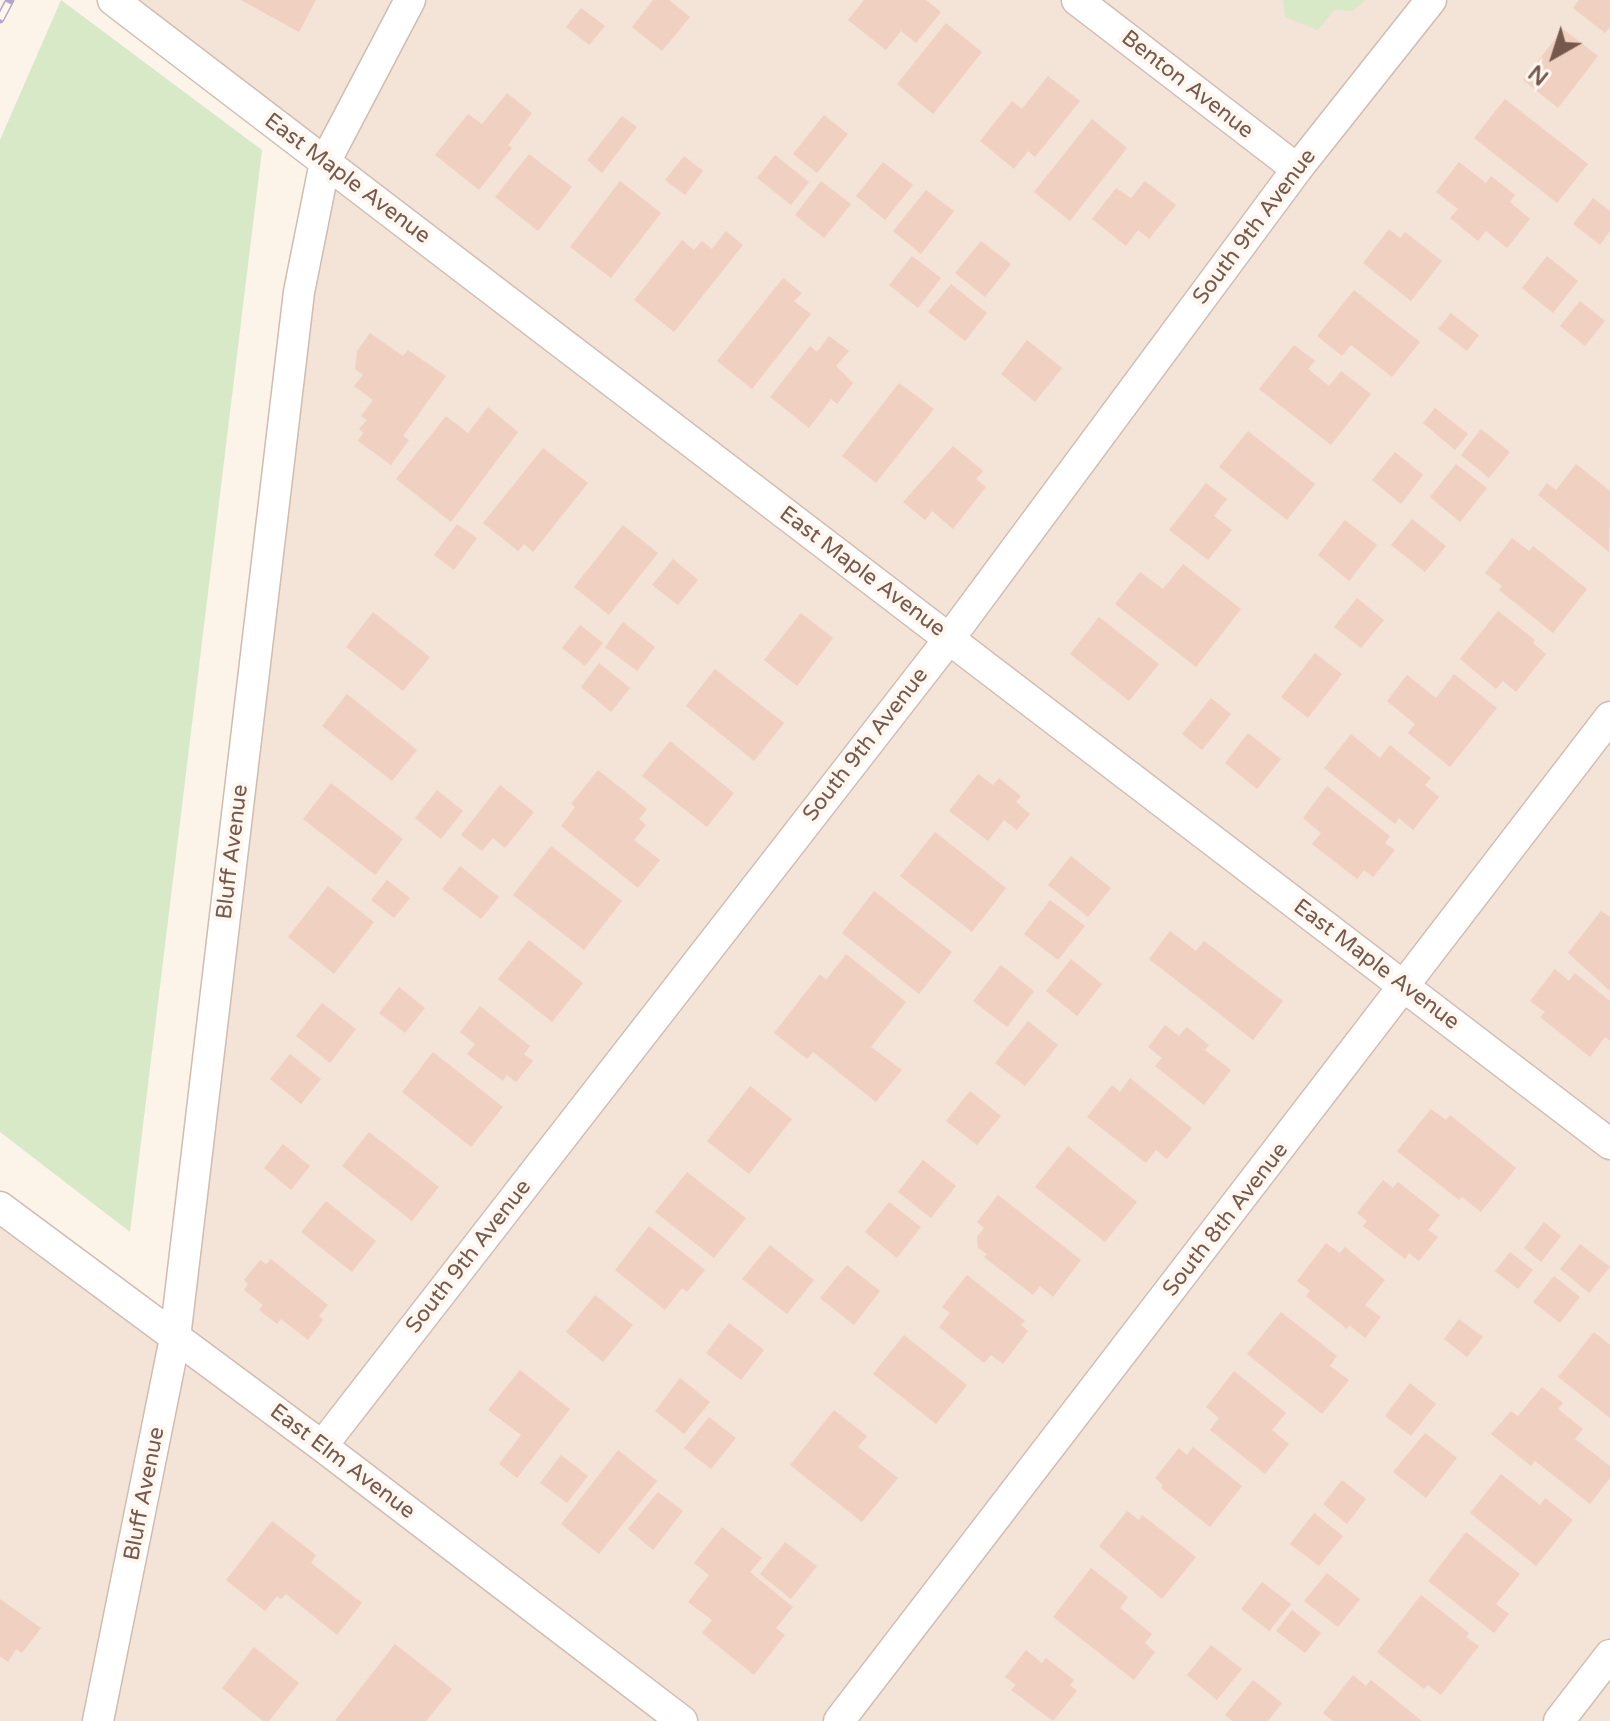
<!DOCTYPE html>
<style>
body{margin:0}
#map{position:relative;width:1610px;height:1721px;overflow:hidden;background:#fcf3e9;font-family:"Varela Round",sans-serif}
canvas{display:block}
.north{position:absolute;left:1514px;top:16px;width:80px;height:80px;-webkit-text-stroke:6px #fef7ef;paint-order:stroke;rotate:219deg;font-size:22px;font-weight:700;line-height:32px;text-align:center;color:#76584d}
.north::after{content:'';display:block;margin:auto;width:28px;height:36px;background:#76584d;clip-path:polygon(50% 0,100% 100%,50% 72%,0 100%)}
</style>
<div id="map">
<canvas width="1610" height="1721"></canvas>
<div class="north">N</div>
</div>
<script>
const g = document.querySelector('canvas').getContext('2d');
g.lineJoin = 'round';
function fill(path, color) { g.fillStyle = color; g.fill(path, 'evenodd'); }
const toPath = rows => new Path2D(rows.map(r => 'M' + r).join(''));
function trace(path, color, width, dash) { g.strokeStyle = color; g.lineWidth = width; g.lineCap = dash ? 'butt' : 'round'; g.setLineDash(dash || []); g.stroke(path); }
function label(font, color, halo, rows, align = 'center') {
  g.font = font + ' "Varela Round",sans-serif'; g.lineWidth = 8; g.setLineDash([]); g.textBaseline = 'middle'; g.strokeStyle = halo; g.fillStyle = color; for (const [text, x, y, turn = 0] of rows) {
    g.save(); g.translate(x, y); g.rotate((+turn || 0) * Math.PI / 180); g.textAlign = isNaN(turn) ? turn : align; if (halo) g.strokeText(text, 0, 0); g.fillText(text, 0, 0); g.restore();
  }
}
const residential = toPath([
 [125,0,1610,0,1610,1721,0,1721,0,1224,183,1360,317,252,338,158]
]);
const green = toPath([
 [61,0,262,150,130,1232,0,1132,0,140],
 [1283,0,1365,0,1353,11,1334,10,1318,30,1285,17]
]);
const building = toPath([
 [241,0,316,0,299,32],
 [653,0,669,0,690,17,662,51,632,27],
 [864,0,926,0,941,12,916,43,901,31,886,50,848,20],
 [1579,0,1610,0,1610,27,1605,33,1573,8],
 [581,8,605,26,589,45,566,27],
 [946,23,982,52,933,114,897,84],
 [1563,29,1598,56,1558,108,1523,80],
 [1048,76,1080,101,1035,157,1028,151,1014,169,980,141,1012,101,1022,109],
 [507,93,532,113,508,145,512,148,479,190,435,155,468,114,482,124],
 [1505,99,1588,164,1557,203,1474,138],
 [824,115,848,134,817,173,793,154],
 [622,116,637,127,602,173,587,160],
 [1092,119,1127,148,1070,221,1034,192],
 [529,154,572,187,538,231,495,197],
 [775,155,809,182,791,205,757,178],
 [684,156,703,171,685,195,665,180],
 [883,162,913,185,885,220,856,196],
 [1459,162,1486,183,1491,176,1515,195,1510,202,1530,219,1507,248,1486,231,1478,241,1450,218,1458,209,1436,192],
 [620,181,661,213,611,278,570,247],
 [821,181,851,204,824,238,795,215],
 [1145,181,1176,205,1149,239,1138,230,1126,246,1092,219,1116,188,1131,198],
 [926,190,954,211,921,254,893,231],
 [1593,198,1610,211,1610,231,1600,245,1573,224],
 [1389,229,1400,238,1405,232,1442,261,1411,301,1363,263],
 [726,231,743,245,674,332,634,300,682,240,694,250,702,241,712,249],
 [981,241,1011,264,985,297,955,273],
 [912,256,941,278,918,308,889,285],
 [1547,256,1578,281,1553,313,1522,288],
 [783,278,802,293,794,301,811,314,752,389,717,361],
 [951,284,987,313,965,341,928,312],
 [1354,290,1420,342,1392,377,1351,345,1342,356,1317,336],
 [1580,301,1605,321,1585,346,1560,326],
 [1451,313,1479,335,1467,351,1438,329],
 [370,333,403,356,408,350,446,376,403,436,409,440,391,465,358,441,363,433,359,429,367,420,361,416,373,400,354,386,363,375,355,369,357,351],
 [829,336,849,351,836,366,853,383,837,404,831,399,809,428,770,397,810,346,817,352],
 [1027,340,1062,368,1035,402,1001,374],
 [1294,345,1315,361,1308,369,1329,386,1341,371,1371,394,1331,445,1259,389],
 [899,383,934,409,876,483,842,456],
 [488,407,518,432,451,522,396,479,446,416,468,433],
 [1435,408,1468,434,1455,450,1423,423],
 [1481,429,1510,452,1489,478,1461,455],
 [1248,431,1315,484,1287,520,1219,467],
 [953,446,983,471,976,479,986,487,953,529,932,511,925,520,903,502],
 [543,448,588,483,533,552,524,544,518,551,483,523],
 [1395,452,1423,475,1401,504,1372,480],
 [1456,464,1487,488,1460,522,1430,497],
 [1576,464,1610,491,1609,552,1538,495,1547,483,1556,490],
 [1206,483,1227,499,1214,516,1232,530,1208,560,1169,530],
 [1412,519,1446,546,1425,572,1391,545],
 [1345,520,1377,545,1349,581,1318,555],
 [457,524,477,538,454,570,434,555],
 [623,525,658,553,609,615,574,587],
 [1512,538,1529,551,1533,546,1587,589,1553,633,1499,590,1502,586,1485,573],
 [673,559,698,580,678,605,652,585],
 [1183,564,1241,609,1196,667,1115,604,1140,572,1163,589],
 [1357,598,1384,620,1361,648,1334,627],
 [1498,611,1535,640,1533,643,1546,654,1516,692,1503,681,1496,689,1460,659],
 [373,612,430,657,403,691,346,647],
 [801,613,833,638,797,686,764,660],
 [1099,617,1159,664,1129,701,1070,654],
 [623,622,655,647,637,671,605,647],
 [580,625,603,643,585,666,562,648],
 [1315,653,1342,674,1308,718,1281,697],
 [599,663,630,688,611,712,581,687],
 [715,669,784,723,754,761,686,706],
 [1454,674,1497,708,1450,767,1408,733,1415,724,1387,701,1407,675,1436,698],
 [347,694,417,750,392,781,322,726],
 [1211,698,1231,714,1202,750,1182,734],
 [1248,733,1281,759,1257,789,1225,763],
 [1351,734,1380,758,1390,745,1431,778,1425,785,1439,797,1413,830,1399,818,1395,824,1324,768],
 [670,741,734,793,707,827,642,776],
 [598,770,647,809,639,819,646,825,634,840,660,860,638,888,561,826,575,807,571,804],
 [978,774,993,785,999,778,1021,796,1016,802,1030,814,1017,830,1004,820,988,841,949,811],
 [331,783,403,839,375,875,303,819],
 [500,785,534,812,505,848,493,838,482,851,461,835],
 [1327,786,1390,836,1385,843,1395,850,1373,877,1364,870,1357,879,1312,844,1321,833,1303,818],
 [437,790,463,811,441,839,415,818],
 [935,832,1006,888,972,932,900,876],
 [551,846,622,901,584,950,513,895],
 [1071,856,1111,888,1088,917,1048,885],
 [460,866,499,897,481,919,442,889],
 [387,880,410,898,394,918,371,900],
 [328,886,374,922,334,974,288,937],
 [874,891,952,952,919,994,842,933],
 [1050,900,1085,926,1058,960,1024,934],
 [1601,911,1610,917,1610,991,1568,953],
 [1170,931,1196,951,1204,941,1283,1001,1253,1040,1149,959],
 [529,940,583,983,552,1022,498,979],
 [846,954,906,1002,871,1047,902,1070,876,1102,813,1052,807,1059,774,1033,820,974,826,980],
 [1071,959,1102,984,1077,1016,1046,991],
 [1001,965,1034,991,1007,1027,973,1001],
 [1555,969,1569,981,1575,973,1610,1001,1610,1041,1605,1037,1590,1057,1540,1017,1545,1012,1530,1001],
 [399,987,425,1008,405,1033,379,1013],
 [322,1003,356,1029,330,1063,296,1036],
 [480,1006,530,1046,524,1054,533,1061,516,1082,507,1075,503,1081,467,1054,475,1044,460,1032],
 [1028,1021,1058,1045,1025,1086,995,1063],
 [1165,1025,1179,1036,1187,1027,1209,1045,1205,1050,1231,1070,1204,1105,1155,1066,1162,1058,1148,1047],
 [433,1052,503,1107,471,1147,402,1092],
 [290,1054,321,1079,301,1104,270,1079],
 [1130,1078,1192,1128,1167,1159,1156,1150,1146,1163,1087,1117,1112,1085,1120,1092],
 [750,1086,792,1119,749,1174,707,1141],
 [970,1091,1001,1116,977,1145,946,1121],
 [1431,1109,1446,1120,1450,1115,1516,1168,1481,1212,1462,1197,1459,1200,1397,1151],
 [369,1132,439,1187,412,1221,342,1166],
 [283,1144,310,1166,291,1190,264,1168],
 [1068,1146,1137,1202,1105,1242,1035,1187],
 [923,1160,956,1186,931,1218,898,1192],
 [687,1172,746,1218,714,1258,655,1212],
 [1383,1180,1393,1188,1398,1182,1440,1215,1428,1230,1438,1237,1419,1261,1409,1253,1405,1259,1363,1226,1367,1221,1357,1213],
 [998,1195,1081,1260,1053,1297,1040,1286,1033,1295,984,1257,987,1254,978,1248,977,1237,984,1228,977,1222],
 [326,1201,376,1241,352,1272,301,1232],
 [889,1202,921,1227,897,1258,865,1232],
 [1544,1222,1561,1236,1541,1262,1524,1248],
 [649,1226,705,1270,687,1292,682,1288,665,1310,615,1270],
 [1326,1243,1340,1253,1345,1247,1385,1280,1365,1305,1381,1317,1365,1338,1349,1325,1347,1329,1306,1296,1310,1291,1297,1281],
 [1580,1244,1610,1267,1589,1293,1560,1269],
 [770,1245,814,1280,787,1314,742,1279],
 [1510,1252,1533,1270,1518,1289,1495,1271],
 [271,1259,328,1305,319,1316,323,1320,308,1340,281,1319,277,1324,259,1310,263,1305,244,1290,248,1284,244,1280,260,1260,266,1264],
 [847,1265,880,1291,854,1325,820,1298],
 [967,1275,1025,1321,1021,1325,1028,1331,1003,1364,991,1355,984,1363,939,1327,950,1313,942,1307],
 [1554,1276,1580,1297,1560,1323,1533,1302],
 [595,1295,633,1325,603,1362,566,1332],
 [1281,1312,1337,1356,1330,1366,1349,1380,1322,1414,1247,1354],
 [1459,1319,1483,1337,1467,1357,1444,1339],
 [729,1323,764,1350,741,1380,706,1353],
 [1594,1332,1610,1345,1610,1418,1558,1377],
 [904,1335,967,1385,936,1424,873,1374],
 [520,1370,570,1409,517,1478,499,1464,521,1435,488,1410],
 [1234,1371,1286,1413,1272,1430,1289,1444,1265,1474,1210,1430,1219,1418,1206,1407],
 [680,1378,710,1402,684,1434,655,1411],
 [1410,1383,1436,1404,1411,1436,1385,1416],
 [1542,1387,1563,1403,1558,1409,1583,1429,1575,1439,1610,1466,1610,1478,1590,1504,1535,1461,1531,1466,1491,1434,1511,1411,1518,1416],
 [834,1410,867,1436,858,1447,898,1478,862,1522,790,1465],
 [709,1417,736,1438,711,1469,684,1448],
 [1425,1433,1457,1458,1426,1498,1393,1472],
 [1193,1447,1242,1486,1210,1527,1161,1488,1163,1485,1155,1478,1179,1448,1187,1455],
 [618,1450,657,1481,599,1554,561,1524],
 [561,1455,588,1476,567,1503,540,1483],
 [1501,1474,1540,1505,1545,1498,1573,1520,1536,1566,1470,1513],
 [1342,1480,1366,1499,1347,1524,1323,1504],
 [658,1492,683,1511,653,1550,628,1529],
 [1127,1511,1139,1520,1142,1515,1196,1557,1162,1599,1099,1546],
 [1314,1513,1343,1536,1319,1566,1290,1544],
 [272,1521,316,1555,311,1563,362,1603,337,1635,286,1594,281,1599,277,1596,265,1611,226,1580],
 [722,1527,762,1558,750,1572,793,1607,776,1628,785,1635,754,1675,702,1633,712,1620,688,1602,709,1575,694,1563],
 [1466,1532,1520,1574,1496,1604,1509,1614,1494,1633,1428,1581],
 [785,1542,817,1566,791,1599,760,1574],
 [1091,1568,1128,1597,1120,1608,1152,1634,1145,1643,1155,1652,1134,1680,1053,1617],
 [1327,1573,1360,1599,1338,1627,1304,1601],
 [1262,1582,1291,1604,1269,1631,1241,1609],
 [1421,1595,1469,1633,1466,1637,1479,1646,1441,1695,1428,1685,1424,1689,1377,1652],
 [0,1599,41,1628,22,1653,16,1649,8,1662,0,1656],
 [1292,1610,1321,1633,1305,1653,1276,1631],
 [395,1644,452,1689,426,1721,335,1721],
 [1211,1645,1242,1669,1217,1700,1187,1675],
 [254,1647,299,1683,269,1721,263,1721,222,1688],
 [1026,1650,1042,1663,1046,1658,1074,1680,1070,1685,1077,1691,1053,1721,1011,1690,1016,1685,1005,1677],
 [1353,1675,1366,1686,1371,1680,1422,1721,1333,1721,1323,1713],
 [1253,1680,1282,1703,1268,1721,1232,1721,1225,1715]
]);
const minor = toPath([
 [113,0,1610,1144],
 [1077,0,1297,169],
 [0,1207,322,1446,682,1721],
 [322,1446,949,639,1297,169,1431,0],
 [98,1721,175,1338,299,292,325,162,410,0],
 [839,1721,1610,717],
 [1559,1721,1610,1655]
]);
const rail = toPath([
 [0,19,10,0]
]);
const streetNames = [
 ["Benton Avenue",1187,85,38],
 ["East Maple Avenue",347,179,37],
 ["South 9th Avenue",1255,227,-53],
 ["East Maple Avenue",862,572,37],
 ["South 9th Avenue",866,745,-52],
 ["Bluff Avenue",233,852,-83],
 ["East Maple Avenue",1376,965,37],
 ["South 8th Avenue",1226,1220,-52],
 ["South 9th Avenue",469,1257,-52],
 ["East Elm Avenue",342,1462,37],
 ["Bluff Avenue",145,1494,-79]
];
fill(residential, '#f3e4d7');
fill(green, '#d8e9c7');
fill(building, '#f0d0c1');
trace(minor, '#d0bcb1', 33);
trace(minor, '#fff', 30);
trace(rail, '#b5a6c6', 9);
trace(rail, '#fef7ef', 6, [18]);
label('22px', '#76584d', '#fef7ef', streetNames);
</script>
